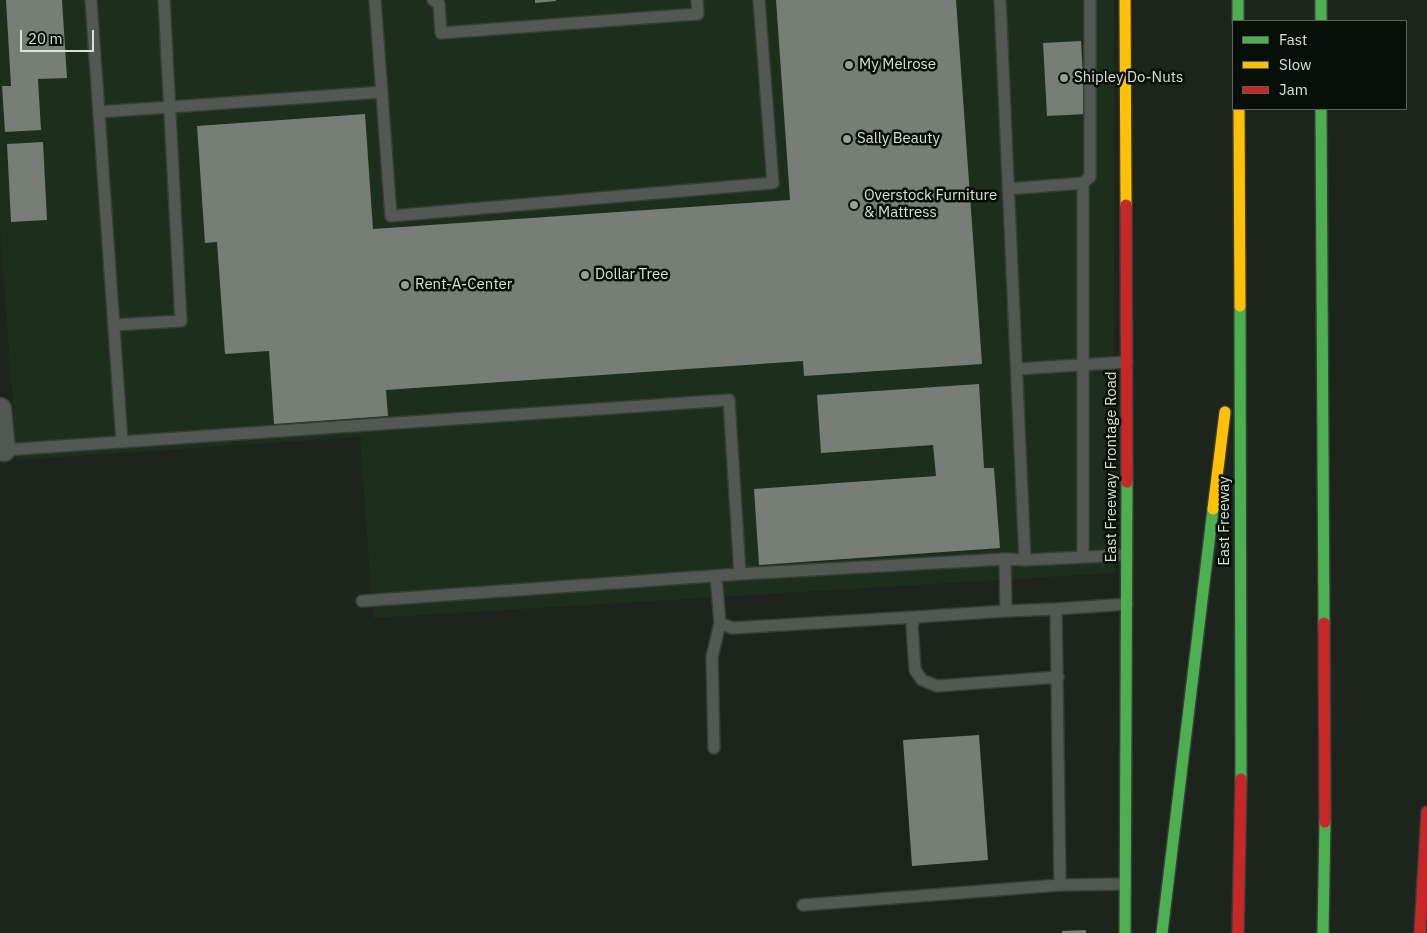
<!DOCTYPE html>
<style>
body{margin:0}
#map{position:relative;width:1427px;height:933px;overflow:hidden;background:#1c241c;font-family:"IBM Plex Sans",sans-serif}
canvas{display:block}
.legend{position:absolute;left:1232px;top:20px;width:175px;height:90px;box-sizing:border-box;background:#080e08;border:1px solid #5c635b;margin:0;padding:6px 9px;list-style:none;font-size:15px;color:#d9e2d8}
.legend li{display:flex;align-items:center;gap:10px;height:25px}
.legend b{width:25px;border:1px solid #5c635b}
.scale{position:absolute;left:20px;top:30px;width:74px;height:22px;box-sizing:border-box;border:2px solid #d9e2d8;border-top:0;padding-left:6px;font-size:15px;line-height:18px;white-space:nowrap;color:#d9e2d8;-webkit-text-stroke:4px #080e08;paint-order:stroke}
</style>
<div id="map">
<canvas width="1427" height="933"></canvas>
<ul class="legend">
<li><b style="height:6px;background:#4caf50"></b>Fast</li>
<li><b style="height:6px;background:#ffc107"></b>Slow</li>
<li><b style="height:6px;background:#c62828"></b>Jam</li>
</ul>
<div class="scale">20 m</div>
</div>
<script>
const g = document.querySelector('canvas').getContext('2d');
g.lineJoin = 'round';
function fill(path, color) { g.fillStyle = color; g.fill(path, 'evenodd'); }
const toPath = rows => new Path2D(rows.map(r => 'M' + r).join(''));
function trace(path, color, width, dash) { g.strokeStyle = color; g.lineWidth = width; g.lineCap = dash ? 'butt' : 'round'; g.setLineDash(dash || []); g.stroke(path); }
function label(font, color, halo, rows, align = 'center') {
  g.font = font + ' "IBM Plex Sans",sans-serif'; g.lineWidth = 5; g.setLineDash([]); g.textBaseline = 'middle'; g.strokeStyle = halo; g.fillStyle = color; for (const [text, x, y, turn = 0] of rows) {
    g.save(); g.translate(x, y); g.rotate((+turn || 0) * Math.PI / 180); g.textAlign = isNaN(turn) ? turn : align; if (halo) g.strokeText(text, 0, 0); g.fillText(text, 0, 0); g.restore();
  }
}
const built = toPath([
 [0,0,1114,0,1114,573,373,618,360,437,17,460,0,227]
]);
const building = toPath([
 [6,0,62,0,67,78,38,79,41,130,5,132,2,86,11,86],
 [535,0,556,0,556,1,535,3],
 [776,0,956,0,982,364,804,376,803,361,386,390,388,416,274,424,269,351,225,354,217,242,205,243,197,126,365,114,373,229,790,200],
 [1081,41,1085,114,1047,116,1043,43],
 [43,142,47,220,11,222,7,144],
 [979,384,984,468,994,468,1000,548,759,565,754,489,936,476,933,445,821,453,817,395],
 [979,735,988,860,912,866,903,740],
 [1086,930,1086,933,1062,933,1062,931]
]);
const lane = toPath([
 [91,0,122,442],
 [375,0,391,216,773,183,759,0],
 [433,0,439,4,441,33,698,14,697,0],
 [1000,0,1025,560],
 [99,112,382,92],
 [1008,189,1083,183,1090,177,1090,0],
 [114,325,181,321,164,0],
 [1017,369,1127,362],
 [4,450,729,400,740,574],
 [1083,557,1083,183],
 [1005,559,1006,611,1056,609],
 [716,576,720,623,732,628,915,617],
 [362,601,740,574,1005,559,1025,560,1127,555],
 [1006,611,915,617,912,626,915,670,922,680,937,686,1058,677],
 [714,748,712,657,720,623],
 [1125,884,1060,885,1056,609,1127,604],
 [803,905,1060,885]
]);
const street = toPath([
 [0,409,4,450,0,447]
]);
const fast = toPath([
 [1238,0,1238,21],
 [1321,0,1321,21],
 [1321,109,1324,623],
 [1240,306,1241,779],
 [1125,933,1127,482],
 [1162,933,1213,509],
 [1323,933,1325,822]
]);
const slow = toPath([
 [1125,0,1126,205],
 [1239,109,1240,306],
 [1213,509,1225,412]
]);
const jam = toPath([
 [1126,205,1127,482],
 [1324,623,1325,822],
 [1238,933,1241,779],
 [1420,933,1427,812]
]);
const markers = [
 [849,65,5,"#97a096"],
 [1064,78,5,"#97a096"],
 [847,139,5,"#97a096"],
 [854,205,5,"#97a096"],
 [585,275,5,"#97a096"],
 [405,285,5,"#97a096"]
];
const poiNames = [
 ["My Melrose",859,65],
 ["Shipley Do-Nuts",1074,78],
 ["Sally Beauty",857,139],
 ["Overstock Furniture",864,196],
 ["& Mattress",864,213],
 ["Dollar Tree",595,275],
 ["Rent-A-Center",415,285]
];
const streetNames = [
 ["East Freeway Frontage Road",1112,467,-90],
 ["East Freeway",1225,521,-90]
];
fill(built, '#1d2e1d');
fill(building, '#777e76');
trace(lane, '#373e37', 14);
trace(street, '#373e37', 25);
trace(fast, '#373e37', 14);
trace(slow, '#373e37', 14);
trace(jam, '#373e37', 14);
trace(lane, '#525952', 11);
trace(street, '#525952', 22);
trace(fast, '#4caf50', 11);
trace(slow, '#ffc107', 11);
trace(jam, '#c62828', 11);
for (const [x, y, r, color] of markers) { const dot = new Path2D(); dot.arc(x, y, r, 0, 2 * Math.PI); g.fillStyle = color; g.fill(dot); trace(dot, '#080e08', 2); }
label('15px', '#d9e2d8', '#080e08', poiNames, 'left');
label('15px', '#d9e2d8', '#080e08', streetNames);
</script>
